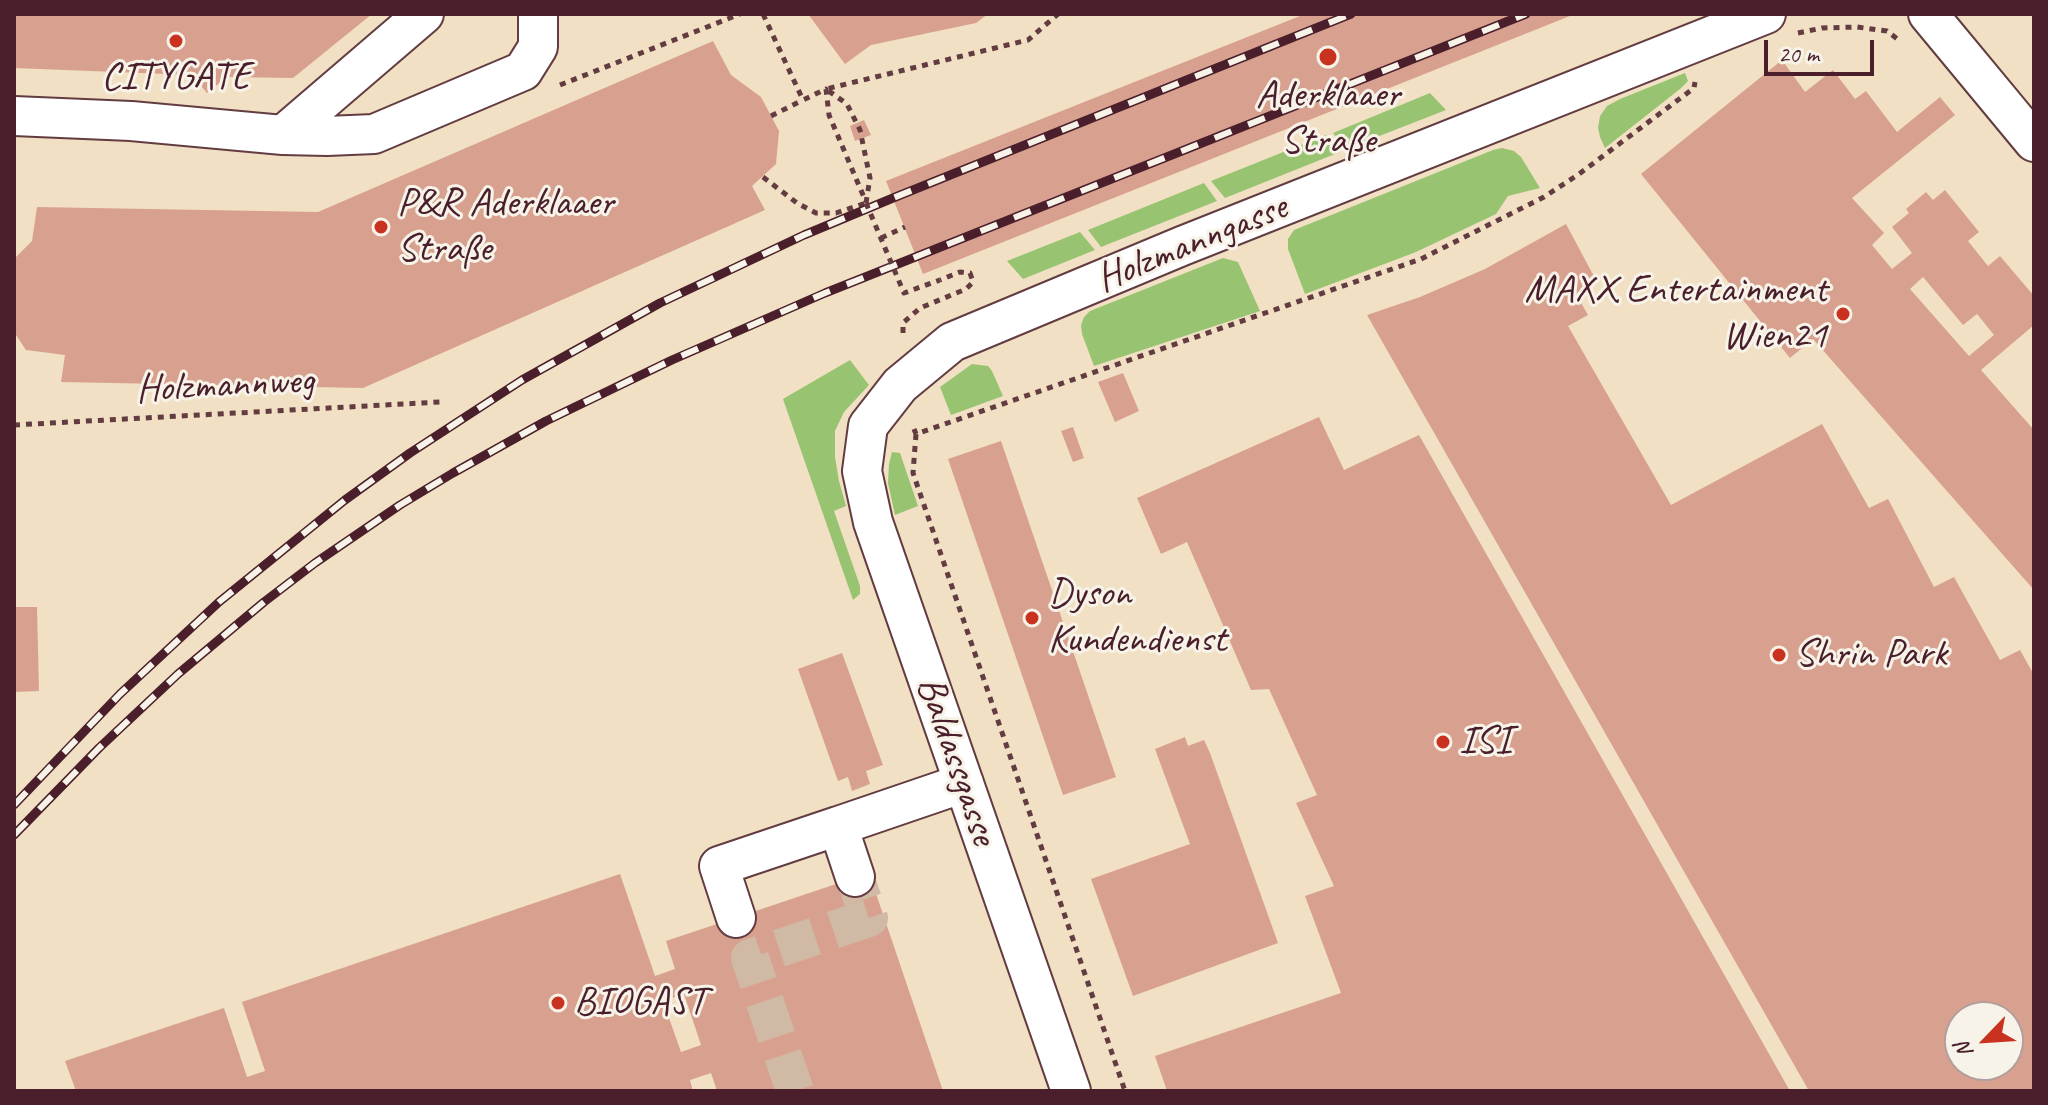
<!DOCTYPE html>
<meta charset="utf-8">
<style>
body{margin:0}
#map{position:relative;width:2048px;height:1105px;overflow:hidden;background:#f1e0c3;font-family:Caveat,sans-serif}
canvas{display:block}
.frame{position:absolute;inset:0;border:16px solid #4a1f2b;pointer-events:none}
.north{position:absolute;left:1944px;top:1001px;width:80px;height:80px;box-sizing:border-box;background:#f7f3e8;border:2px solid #b29e9c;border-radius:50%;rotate:245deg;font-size:22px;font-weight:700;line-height:32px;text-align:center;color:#4a1f2b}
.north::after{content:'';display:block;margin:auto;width:28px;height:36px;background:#c8321e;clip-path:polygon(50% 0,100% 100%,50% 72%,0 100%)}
.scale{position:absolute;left:1764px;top:40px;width:110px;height:36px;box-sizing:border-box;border:4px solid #4a1f2b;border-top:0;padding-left:10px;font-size:24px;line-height:28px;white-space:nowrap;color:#4a1f2b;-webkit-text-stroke:6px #f7f3e8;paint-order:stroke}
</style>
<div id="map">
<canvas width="2048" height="1105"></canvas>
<div class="frame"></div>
<div class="north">N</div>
<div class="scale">20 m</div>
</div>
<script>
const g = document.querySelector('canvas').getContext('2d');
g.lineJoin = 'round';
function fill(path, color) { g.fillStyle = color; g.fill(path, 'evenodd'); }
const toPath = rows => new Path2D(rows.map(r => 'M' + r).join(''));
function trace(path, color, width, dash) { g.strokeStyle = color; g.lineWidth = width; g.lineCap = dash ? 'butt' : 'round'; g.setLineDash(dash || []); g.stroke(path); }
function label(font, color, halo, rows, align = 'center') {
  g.font = font + ' Caveat,sans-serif'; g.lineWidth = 6; g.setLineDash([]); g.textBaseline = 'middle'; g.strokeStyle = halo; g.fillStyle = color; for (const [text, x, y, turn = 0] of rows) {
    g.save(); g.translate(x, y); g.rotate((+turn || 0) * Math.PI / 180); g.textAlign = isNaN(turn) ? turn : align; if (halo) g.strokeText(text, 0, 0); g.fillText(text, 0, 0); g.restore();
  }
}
const green = toPath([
 [1685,73,1688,81,1680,89,1605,148,1600,137,1598,128,1600,116,1607,106,1620,99],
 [1430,93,1446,110,1346,149,1333,133],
 [1326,135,1340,152,1225,198,1211,181],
 [1502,148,1514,151,1521,157,1540,188,1508,196,1496,214,1416,252,1305,294,1288,249,1288,239,1294,230,1493,150],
 [1204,183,1217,201,1101,247,1088,230],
 [1080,232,1095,250,1023,279,1007,261],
 [1223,258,1238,262,1260,311,1094,366,1082,334,1081,325,1084,317,1090,311],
 [850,360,869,385,844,412,835,431,835,457,839,481,846,506,834,511,860,586,860,594,853,600,783,399],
 [972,364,988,366,992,371,1003,396,951,415,940,387],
 [892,452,900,453,918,506,895,515,888,483,889,464]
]);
const building = toPath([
 [14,14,372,14,293,78,227,77,207,93,192,75,14,68],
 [808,14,988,14,976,23,871,45,845,64],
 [1305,14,1575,14,923,274,886,181],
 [713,41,731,75,761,97,779,131,776,164,752,186,765,210,363,388,61,382,65,355,26,350,14,332,14,259,32,241,37,207,318,212],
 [1782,60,1805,92,1833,70,1855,99,1866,91,1897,132,1940,97,1955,115,1852,198,1884,233,1872,245,1892,269,1912,253,1892,227,1909,213,1906,209,1926,192,1933,200,1945,190,1979,232,1968,241,1988,266,2000,256,2034,296,2034,325,1981,370,2034,430,2034,590,1813,339,1790,358,1641,174],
 [1923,277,1963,325,1977,314,1994,335,1969,356,1910,289],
 [864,120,871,135,855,141,850,126],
 [1566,224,1597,282,1576,294,1588,315,1568,326,1671,505,1822,424,1869,508,1888,499,1934,587,1954,577,2000,660,2020,650,2034,675,2034,1091,1809,1091,1367,315,1420,297,1485,269],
 [1960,1017,2008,1017,2008,1065,1960,1065],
 [1123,373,1139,411,1115,422,1098,382],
 [1319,417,1344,470,1419,435,1790,1091,1167,1091,1155,1056,1341,993,1305,896,1334,886,1296,803,1317,795,1269,689,1251,690,1187,542,1161,554,1137,498],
 [1073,427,1084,458,1073,462,1061,431],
 [1001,441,1116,777,1063,795,948,459],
 [14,607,37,607,39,691,14,692],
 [842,653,883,765,866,771,870,784,852,791,848,777,838,781,798,669],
 [1185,737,1188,746,1204,740,1210,753,1278,943,1133,996,1091,879,1190,844,1155,749],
 [869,873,943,1091,717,1091,711,1073,690,1080,693,1091,76,1091,65,1061,224,1008,247,1077,265,1071,242,1002,620,874,655,976,675,969,666,941],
 [684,994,701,1045,681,1052,663,1001]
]);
const minorTunnel = toPath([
 [795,1091,750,958,869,918,855,877]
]);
const path = toPath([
 [763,14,803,100,826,89,829,115,866,202],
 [1798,33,1822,28,1857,27,1887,31,1900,41],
 [560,85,740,14],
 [771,116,803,100],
 [763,177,797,203,816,213,836,213,866,203],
 [866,203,870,178,860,130,847,104,826,89,1028,40,1058,14],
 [881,238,905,227],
 [903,333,903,323,920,308,966,289,973,282,970,273,960,272,940,280],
 [14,425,440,402],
 [914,429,916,434,1421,259,1544,197,1579,174,1694,88,1695,82],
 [916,434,913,473,1125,1091]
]);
const minor = toPath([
 [1928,14,2034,142],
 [14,116,131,121,283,135,327,136,374,134,523,71,538,47,538,14],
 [283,135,424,14],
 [855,877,838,826,964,783],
 [736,918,719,866,838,826],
 [1071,1091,873,522,862,471,868,426,900,385,952,342,1182,246,1766,14]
]);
const rail = toPath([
 [14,805,120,694,219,602,345,500,410,453,522,380,660,303,804,235,893,198,1351,14],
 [14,835,99,748,178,674,264,602,315,563,400,505,453,473,546,421,672,360,825,293,1526,14]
]);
const pathBridge = toPath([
 [866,203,904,293,940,280]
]);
const markers = [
 [176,41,8,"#c8321e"],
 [1328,57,10,"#c8321e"],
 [381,227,8,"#c8321e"],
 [1843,314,8,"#c8321e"],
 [1032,618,8,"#c8321e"],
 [1779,655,8,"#c8321e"],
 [1443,742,8,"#c8321e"],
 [558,1003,8,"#c8321e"]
];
const poiNames = [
 ["CITYGATE",176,78,"center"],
 ["Aderklaaer",1328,96,"center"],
 ["Straße",1328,142,"center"],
 ["P&R Aderklaaer",397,204],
 ["Straße",397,250],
 ["MAXX Entertainment",1827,291,"right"],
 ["Wien21",1827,337,"right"],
 ["Dyson",1048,595],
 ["Kundendienst",1048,641],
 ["Shrin Park",1795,655],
 ["ISI",1459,742],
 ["BIOGAST",574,1003]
];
const streetNames = [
 ["Holzmanngasse",1192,244,-22],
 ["Holzmannweg",225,386,-3],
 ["Baldassgasse",956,761,71]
];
fill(green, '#98c472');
fill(building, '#d8a18f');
trace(minorTunnel, '#d0b9a5', 38, [38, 19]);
trace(minor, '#633c42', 42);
trace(path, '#633c42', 5, [6, 6]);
trace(minor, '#fff', 38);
trace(rail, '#4a1f2b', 9);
trace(rail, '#f7f3e8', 6, [18]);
trace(pathBridge, '#633c42', 5, [6, 6]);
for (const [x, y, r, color] of markers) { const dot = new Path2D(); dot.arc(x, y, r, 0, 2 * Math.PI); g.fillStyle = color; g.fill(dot); trace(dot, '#f7f3e8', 3); }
label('40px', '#4a1f2b', '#f7f3e8', poiNames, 'left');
label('40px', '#4a1f2b', '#f7f3e8', streetNames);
</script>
